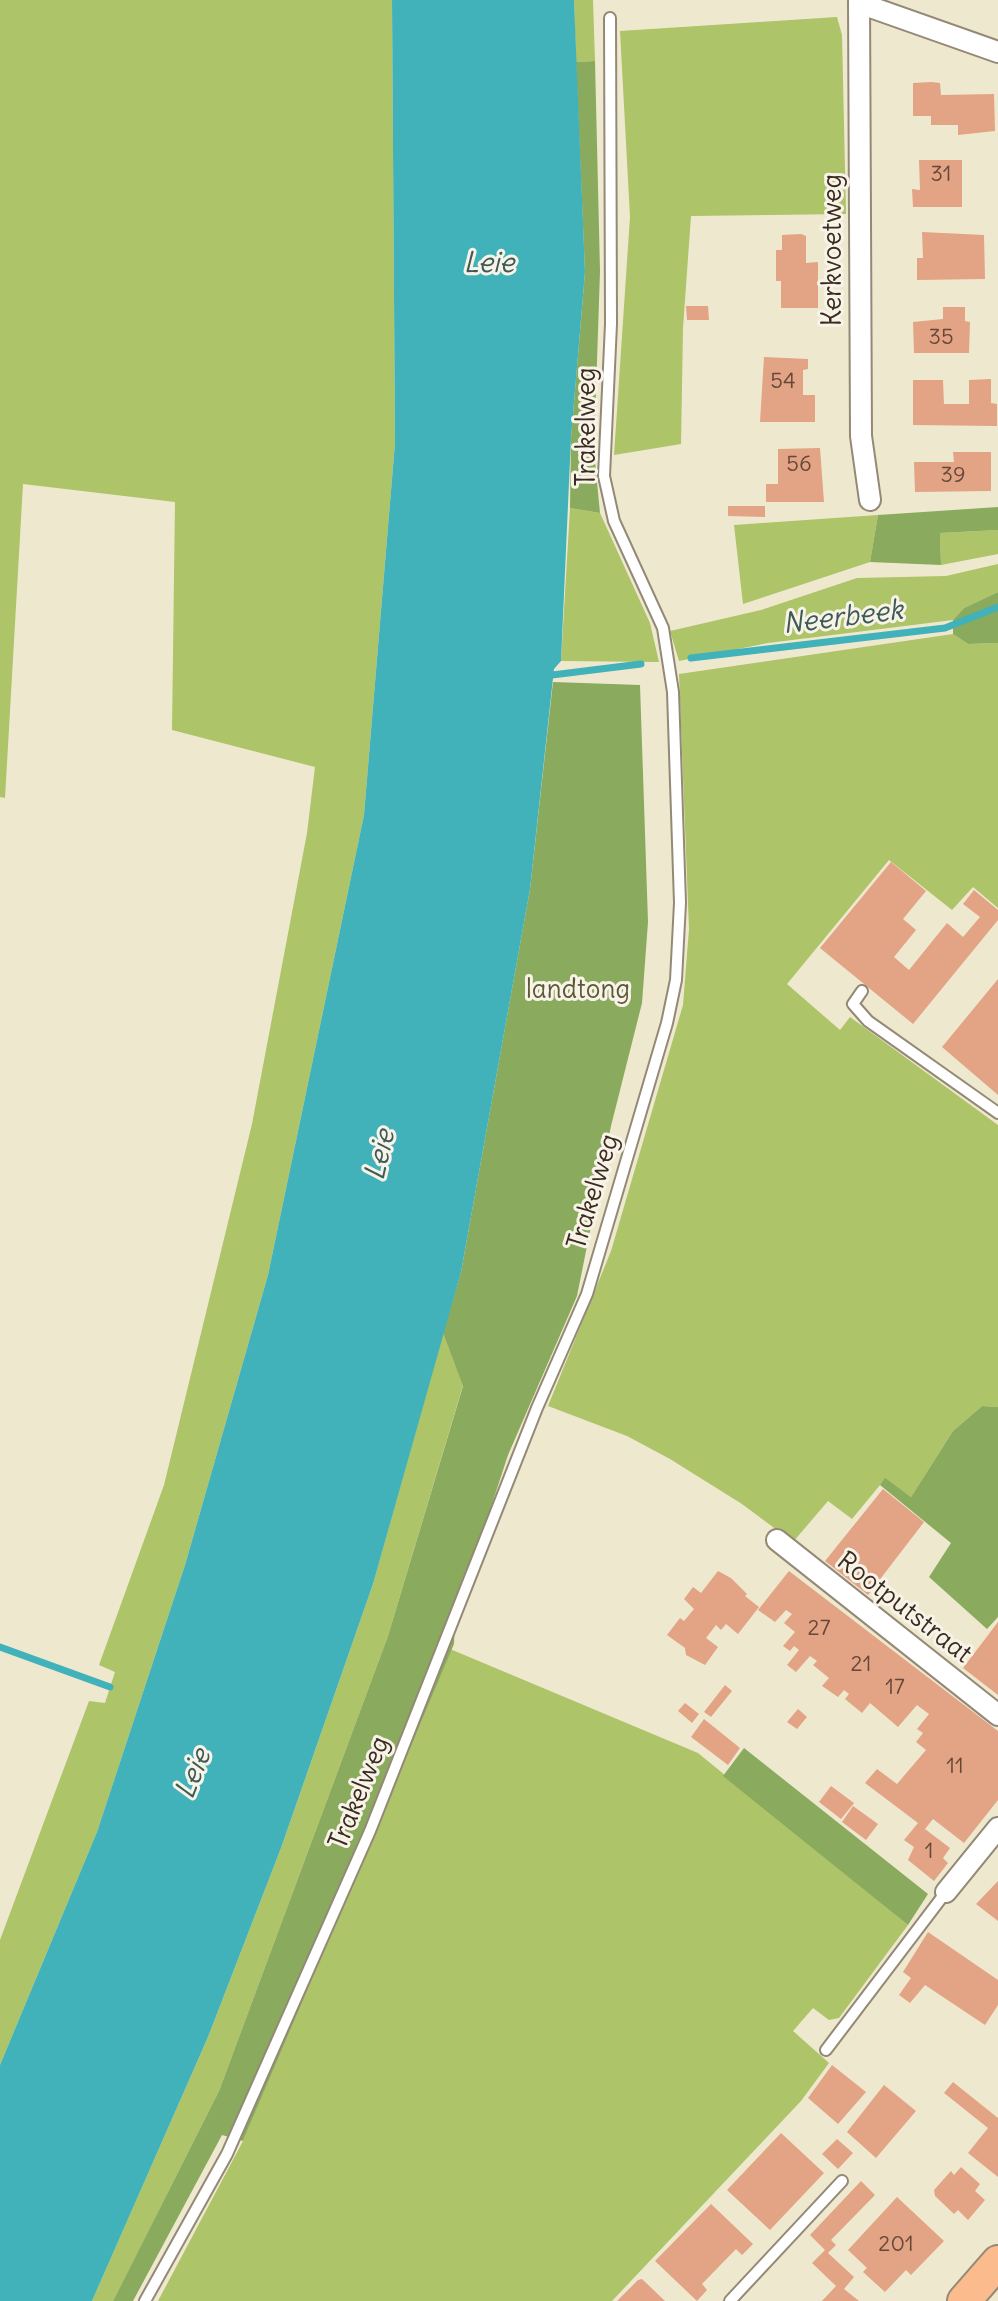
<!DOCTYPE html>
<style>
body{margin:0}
canvas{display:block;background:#eee8ce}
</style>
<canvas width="998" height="2301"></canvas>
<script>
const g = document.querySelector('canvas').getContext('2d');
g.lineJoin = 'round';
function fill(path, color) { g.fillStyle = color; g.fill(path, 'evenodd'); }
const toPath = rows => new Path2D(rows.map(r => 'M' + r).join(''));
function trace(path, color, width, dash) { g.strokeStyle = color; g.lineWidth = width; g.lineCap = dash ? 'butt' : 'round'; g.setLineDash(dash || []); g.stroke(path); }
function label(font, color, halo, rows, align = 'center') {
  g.font = font + ' Delius,sans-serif'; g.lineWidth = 6; g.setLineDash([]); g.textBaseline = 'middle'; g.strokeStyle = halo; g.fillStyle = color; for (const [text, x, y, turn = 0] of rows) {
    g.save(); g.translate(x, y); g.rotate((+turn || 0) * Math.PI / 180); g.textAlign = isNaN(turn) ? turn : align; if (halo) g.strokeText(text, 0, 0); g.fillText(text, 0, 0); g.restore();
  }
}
const green = toPath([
 [0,0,392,0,395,443,364,815,268,1275,185,1565,97,1832,0,2065,0,1940,89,1701,105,1703,115,1672,99,1665,164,1485,252,1124,307,833,315,767,172,730,175,502,23,484,5,798,0,797],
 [574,0,593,0,595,61,576,62],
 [837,17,842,35,846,214,691,216,683,328,681,444,614,455,630,217,620,31],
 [570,508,600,513,650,623,659,662,561,661],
 [878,515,870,562,743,604,734,525],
 [998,530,998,554,941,565,940,533],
 [998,564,998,592,964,608,953,620,768,643,679,661,670,631,761,610,857,578,946,576],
 [953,634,968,644,998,643,998,908,973,887,952,910,889,860,787,984,840,1030,850,1017,998,1125,998,1407,982,1406,953,1431,911,1497,885,1479,852,1519,828,1501,793,1542,742,1504,670,1459,627,1436,548,1406,611,1251,683,1005,689,929,679,674],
 [443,1333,463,1385,388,1636,219,2091,113,2301,92,2301,208,2037,281,1848,373,1584],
 [450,1649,698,1753,908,1925,839,2018,829,2020,813,2008,793,2031,829,2063,801,2101,612,2301,158,2301,243,2141]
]);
const forest = toPath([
 [595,61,600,271,594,451,600,513,570,508,571,438,585,272,576,62],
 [998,507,998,530,940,533,941,565,870,562,878,515],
 [998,592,998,643,968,644,953,634,953,620,964,608],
 [553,682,640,685,648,922,642,1003,611,1126,577,1296,508,1455,455,1617,454,1644,243,2141,222,2135,133,2301,113,2301,219,2091,388,1636,463,1386,443,1333,461,1272,530,889],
 [982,1406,998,1407,998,1617,987,1629,929,1577,951,1543,880,1485,885,1478,911,1497,953,1431],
 [744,1748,928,1894,908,1925,723,1776]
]);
const water = toPath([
 [392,0,574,0,585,272,571,438,561,661,554,669,530,889,461,1272,373,1584,281,1848,208,2037,92,2301,0,2301,0,2065,97,1832,185,1565,268,1275,364,815,395,443]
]);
const stream = toPath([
 [691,658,945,628,998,607],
 [544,676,641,664],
 [0,1647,110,1687]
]);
const building = toPath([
 [931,82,940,83,941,95,994,94,995,131,958,135,958,125,931,125,931,116,913,116,913,83],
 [919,160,962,160,962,207,913,207,912,189,920,190],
 [922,232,984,235,985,279,917,280,917,258,923,258],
 [801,234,806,236,806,263,818,262,818,308,781,308,781,281,776,281,776,250,782,250,782,235],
 [686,306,708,306,709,320,687,320],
 [943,307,965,307,965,321,970,322,969,353,914,353,913,322,943,319],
 [764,357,808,359,808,369,803,370,803,395,815,395,815,422,760,422],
 [991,379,991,403,997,404,997,426,913,425,913,380,943,380,944,404,969,404,969,380],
 [820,448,824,502,766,502,766,484,778,484,778,449],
 [953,452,991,452,991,491,915,492,914,462,954,462],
 [728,506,765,506,765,517,728,516],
 [891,862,926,891,903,919,916,930,894,957,909,970,947,923,963,937,980,917,963,904,974,890,998,910,998,920,913,1024,820,948],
 [998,979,998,1095,942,1047],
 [883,1489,924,1522,868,1595,825,1561],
 [718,1571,731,1578,747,1594,745,1596,759,1607,738,1634,726,1624,721,1630,716,1625,706,1638,718,1647,705,1665,686,1655,685,1648,667,1635,680,1618,684,1621,694,1609,684,1599,693,1587,701,1593],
 [789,1571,998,1731,998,1800,964,1843,933,1819,925,1829,950,1848,943,1858,948,1863,934,1881,908,1860,914,1847,904,1840,918,1823,865,1783,877,1769,897,1784,926,1750,916,1742,923,1733,917,1729,929,1714,917,1705,898,1727,870,1703,862,1713,845,1699,849,1694,844,1690,838,1697,822,1686,829,1678,813,1665,817,1661,810,1656,796,1672,787,1665,799,1650,794,1646,790,1651,783,1646,795,1632,784,1623,792,1614,786,1610,775,1622,758,1610],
 [998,1622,998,1695,963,1668],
 [725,1685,732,1691,711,1717,704,1712],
 [685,1703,699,1714,692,1723,678,1711],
 [798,1709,807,1717,797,1729,787,1722],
 [704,1719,740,1748,728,1765,691,1737],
 [831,1786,854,1803,841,1819,819,1802],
 [853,1806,878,1824,866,1840,842,1822],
 [998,1881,998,1921,976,1904],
 [928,1932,998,1980,998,2005,985,2025,925,1985,910,2003,899,1995,911,1978,903,1972],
 [832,2065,866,2092,838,2124,808,2098],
 [953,2082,998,2118,998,2177,968,2153,988,2128,944,2093],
 [884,2085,916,2111,876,2158,847,2132],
 [781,2133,824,2173,770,2230,727,2190],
 [837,2139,853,2153,838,2169,822,2154],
 [961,2167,980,2184,975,2191,985,2200,968,2220,958,2210,954,2214,935,2196,934,2190,951,2171,954,2175],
 [861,2181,875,2195,831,2240,836,2245,828,2253,854,2277,844,2289,859,2301,822,2301,836,2286,812,2263,825,2250,810,2235],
 [897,2197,944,2241,911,2275,906,2270,885,2292,863,2272,867,2268,848,2250],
 [711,2204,753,2244,742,2255,736,2249,702,2284,707,2290,697,2301,655,2261],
 [642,2279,665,2301,617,2301,638,2280]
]);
const service = toPath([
 [862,991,853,1004,868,1021,998,1113],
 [826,2050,946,1892],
 [145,2301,227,2154,370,1831,537,1408,587,1294,667,1023,676,980,680,903,673,692,663,628,614,521,604,476,611,324,610,18],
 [730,2301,842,2181]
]);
const minor = toPath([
 [859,0,861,436,870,500],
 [859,3,998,52],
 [777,1540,998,1715],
 [946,1892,998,1828]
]);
const primary = toPath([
 [964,2301,998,2262]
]);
const numberNames = [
 ["31",941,175],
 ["35",941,338],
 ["54",783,382],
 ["56",799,465],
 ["39",953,476],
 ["27",819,1629],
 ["21",861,1665],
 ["17",895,1688],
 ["11",955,1767],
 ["1",929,1852],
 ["201",896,2245]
];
const streetNames = [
 ["Kerkvoetweg",834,250,-90],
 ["Trakelweg",588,427,-90],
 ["Trakelweg",594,1192,-73],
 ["Rootputstraat",904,1608,38],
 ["Trakelweg",360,1793,-68]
];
const parkNames = [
 ["landtong",578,991]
];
const waterNames = [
 ["Leie",489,264],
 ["Neerbeek",843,618,-7],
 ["Leie",381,1155,-77],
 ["Leie",194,1774,-68]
];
fill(green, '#adc469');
fill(forest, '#8aaa5d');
fill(water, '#41b2ba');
trace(stream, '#41b2ba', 7);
fill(building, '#e3a385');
trace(service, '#948976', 14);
trace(minor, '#948976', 24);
trace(primary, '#948976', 36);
trace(service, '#fff', 10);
trace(minor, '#fff', 20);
trace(primary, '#fbbb8d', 32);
label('22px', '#654838', null, numberNames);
label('26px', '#3b2a1e', '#f7f3e8', streetNames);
label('26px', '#5d5834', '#f7f3e8', parkNames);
label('italic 28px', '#3d5a55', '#f7f3e8', waterNames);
</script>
